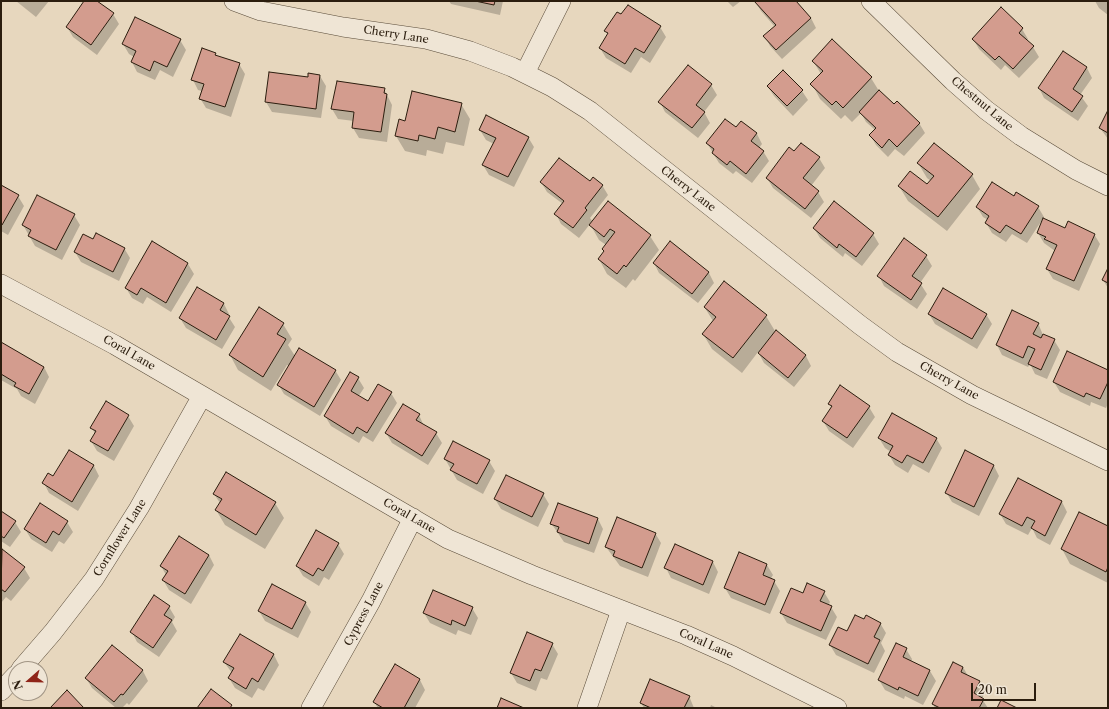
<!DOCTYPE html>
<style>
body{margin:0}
#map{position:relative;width:1109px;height:709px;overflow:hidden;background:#e7d7be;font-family:"Libre Caslon Text",serif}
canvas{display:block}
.frame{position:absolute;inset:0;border:2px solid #2b1d0e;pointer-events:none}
.north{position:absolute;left:8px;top:661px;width:40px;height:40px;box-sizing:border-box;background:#efe5d5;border:1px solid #a19585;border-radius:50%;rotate:250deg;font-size:11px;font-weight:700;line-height:16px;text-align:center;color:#2b1d0e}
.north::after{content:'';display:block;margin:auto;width:14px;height:18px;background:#8f2418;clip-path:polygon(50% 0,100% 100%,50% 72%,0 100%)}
.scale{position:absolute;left:971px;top:683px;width:65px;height:18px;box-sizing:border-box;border:2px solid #2b1d0e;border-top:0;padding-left:5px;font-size:12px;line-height:14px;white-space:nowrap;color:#2b1d0e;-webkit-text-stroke:3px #efe5d5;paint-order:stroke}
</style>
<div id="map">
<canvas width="1109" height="709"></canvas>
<div class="frame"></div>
<div class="north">N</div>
<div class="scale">20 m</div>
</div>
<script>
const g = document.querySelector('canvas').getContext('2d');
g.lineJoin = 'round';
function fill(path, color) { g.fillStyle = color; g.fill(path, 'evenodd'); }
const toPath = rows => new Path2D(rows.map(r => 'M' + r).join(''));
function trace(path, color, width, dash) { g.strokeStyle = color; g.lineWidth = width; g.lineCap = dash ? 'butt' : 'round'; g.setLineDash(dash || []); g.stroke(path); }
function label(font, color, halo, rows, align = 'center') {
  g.font = font + ' "Libre Caslon Text",serif'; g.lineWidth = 3.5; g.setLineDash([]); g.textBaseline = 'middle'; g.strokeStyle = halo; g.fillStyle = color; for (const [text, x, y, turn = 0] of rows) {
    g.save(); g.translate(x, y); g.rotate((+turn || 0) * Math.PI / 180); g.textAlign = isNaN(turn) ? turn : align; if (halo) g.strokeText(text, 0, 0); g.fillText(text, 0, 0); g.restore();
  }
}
const shadow = toPath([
 [16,1,49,1,36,17],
 [86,1,95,1,113,14,119,24,97,55,73,37,67,27],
 [449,1,503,1,500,15,451,4],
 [727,1,741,1,733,7],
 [755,1,795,1,811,18,816,28,782,59,770,46,765,36,775,27,761,11],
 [1095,1,1108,1,1108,15,1099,8],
 [1001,9,1022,29,1028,39,1026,41,1033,47,1039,57,1019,78,1005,65,1001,70,979,49,973,39],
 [660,27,666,37,650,63,641,57,631,73,606,58,600,48,608,35,606,31],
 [180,40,186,50,173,77,160,70,155,80,137,72,132,62,134,57,129,54,123,44],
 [1063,52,1087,68,1092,78,1080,95,1088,106,1078,121,1044,98,1039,88],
 [215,53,217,57,239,64,245,74,231,117,206,108,200,98,202,91,198,90,193,80],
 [813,61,871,78,879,91,894,106,919,123,925,133,904,156,895,149,888,157,876,145,870,135,875,130,866,122,861,113,852,122,845,115,841,119,820,99,812,84,821,74],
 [688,66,711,85,717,95,704,112,710,123,698,138,665,112,660,102],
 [320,76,326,86,321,118,272,112,266,102,309,78],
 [768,87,802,91,808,100,793,116,774,96],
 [384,89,392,105,387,142,359,138,353,128,354,121,338,119,332,109],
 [461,104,470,119,464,146,446,142,443,154,427,150,426,156,405,151,396,136,406,122],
 [1108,112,1108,139,1100,128],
 [742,122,757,134,762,144,759,148,763,151,769,161,752,183,736,171,733,174,719,163,707,143,736,129],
 [480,130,528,137,534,147,514,187,489,175,483,165,494,144,486,140],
 [794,153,819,158,825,168,811,186,818,192,824,202,811,218,773,188,767,178],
 [918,163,972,175,980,189,947,231,908,201,899,186,927,186,931,181,927,178],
 [541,182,590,182,602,185,608,195,590,218,593,222,650,236,659,250,635,281,633,279,626,288,607,274,599,259,605,251,606,245,599,240,590,224,579,238,561,224,556,214,563,204,547,192],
 [1,186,18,196,24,206,8,235,1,231],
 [1014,197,1038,207,1044,217,1027,243,1012,234,1006,242,992,233,986,223,988,220,983,217,977,207],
 [834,203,873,234,879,244,862,266,845,253,843,257,820,238,814,228],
 [74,215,80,225,62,260,35,246,23,225],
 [1065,229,1094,234,1100,244,1079,291,1053,279,1047,269,1055,251,1044,243,1038,233],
 [94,241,124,248,130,258,119,281,81,262,75,252],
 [670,242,709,273,714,283,698,303,659,273,654,263],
 [152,243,188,264,194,274,171,312,147,297,143,304,132,298,126,288],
 [926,256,932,266,920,283,927,294,917,309,884,286,879,276],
 [1108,270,1108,288,1103,280],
 [198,288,224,304,229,314,228,316,235,327,222,349,186,328,180,318],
 [705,308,766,316,775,331,806,356,811,366,794,387,764,363,758,352,742,373,712,349,703,334,713,321],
 [929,314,986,314,992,324,977,349,935,324],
 [1038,323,1043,335,1054,340,1060,350,1047,379,1035,374,1030,364,1028,367,1002,355,997,345],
 [283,324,292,339,288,345,295,356,335,370,341,380,320,416,284,394,278,384,289,366,287,365,271,391,238,370,230,355],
 [1,344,44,367,49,377,35,404,21,396,17,389,1,380],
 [1108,371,1108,403,1106,408,1091,402,1090,406,1060,392,1054,382],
 [358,378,364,388,358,397,368,403,391,393,397,403,373,442,363,436,359,443,331,426,325,416],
 [829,404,869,407,875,417,853,448,829,431,823,421,832,408],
 [419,415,424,426,436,433,442,443,428,465,392,443,386,433],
 [128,416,134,426,114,461,97,451,91,441,95,434,92,428],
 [879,438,936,438,942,448,929,473,913,464,908,473,895,465,889,455,891,452,885,448],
 [70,452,94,466,99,476,78,511,49,493,44,483,54,478],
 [445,459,489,461,495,471,483,494,457,480],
 [994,466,999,476,979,516,952,502,946,492],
 [226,473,275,503,284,518,265,549,225,525,216,510,220,503,214,494],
 [1018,479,1062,502,1067,512,1050,545,1037,538,1032,528,1028,535,1006,524,1000,514],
 [543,494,549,504,538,527,501,509,495,499],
 [1,512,15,522,21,532,10,547,1,541],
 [1080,513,1108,527,1108,583,1070,564,1062,549],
 [598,519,603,529,594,553,564,542,551,523],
 [67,522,73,532,64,544,59,541,52,552,31,539,25,529],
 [655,533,661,543,648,577,620,566,606,547],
 [338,544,344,554,329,580,324,577,319,586,303,576,297,566],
 [2,551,24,568,30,578,11,601,6,597,1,603],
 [209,555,214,565,191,604,169,590,163,580,166,575,161,566],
 [713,562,718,572,709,594,671,578,666,568],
 [767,565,773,575,770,580,774,581,780,591,770,614,731,598,725,588],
 [824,592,830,602,828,606,831,607,837,617,826,640,787,623,781,613,803,595],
 [305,602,311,612,298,638,265,621,259,611],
 [169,607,175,617,172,622,177,631,159,657,137,642,132,632],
 [472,608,478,618,471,635,458,630,456,635,430,623,424,613],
 [864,620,880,623,886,633,881,643,885,651,874,673,836,655,830,645],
 [240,635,274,655,279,665,264,691,258,688,252,698,235,688,229,678,232,673,224,662],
 [552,644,558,654,547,680,541,678,536,691,517,683,511,673],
 [112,647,143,671,148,681,129,705,127,703,122,708,116,708,92,688,86,678],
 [906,649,912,659,911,662,930,671,936,681,923,705,905,696,904,699,885,690,879,680],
 [396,666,420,680,425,690,415,708,378,708,374,702],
 [963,667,968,676,979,682,985,692,982,699,988,708,935,708,933,704],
 [689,696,694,708,644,708,641,703],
 [711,705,717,708,710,708]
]);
const building = toPath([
 [84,1,97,1,114,13,91,45,66,27,84,1],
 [475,1,495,1,494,5,475,1],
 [754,1,796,1,811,18,776,50,763,36,776,25,754,1],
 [628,5,661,26,644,53,635,48,625,64,599,48,608,33,604,31,617,12,621,14,628,5],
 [1001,7,1023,28,1019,33,1034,46,1013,69,999,56,995,60,972,39,1001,7],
 [135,17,181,39,167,67,154,61,150,71,131,62,136,51,122,44,135,17],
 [832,39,872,77,843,108,836,101,832,105,810,84,823,71,812,61,832,39],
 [202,48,216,53,215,55,240,63,225,107,199,99,204,84,191,80,202,48],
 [1063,51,1087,67,1073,89,1083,96,1072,112,1038,88,1063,51],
 [688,65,712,84,696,105,705,112,692,128,658,102,688,65],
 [783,70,803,90,787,106,767,86,783,70],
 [269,72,308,77,308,73,320,75,316,109,265,102,269,72],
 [337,81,385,88,384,93,387,94,381,132,352,128,354,112,331,109,337,81],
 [879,90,894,104,897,101,920,123,897,147,889,139,882,148,869,135,876,128,859,112,879,90],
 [412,91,462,103,455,132,438,127,435,139,419,135,418,141,395,136,399,119,405,121,412,91],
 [1108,110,1108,133,1099,128,1108,110],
 [486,115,529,137,508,177,482,165,496,138,479,130,486,115],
 [725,119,736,127,741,121,757,133,751,141,764,151,746,174,730,161,727,165,712,153,714,149,706,143,725,119],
 [801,143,820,157,803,178,819,191,805,209,766,178,789,147,794,151,801,143],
 [934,143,973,174,938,217,898,186,910,171,927,184,934,176,917,163,934,143],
 [559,158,590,181,593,177,603,185,585,208,587,210,573,228,554,214,564,201,540,182,559,158],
 [992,182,1014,196,1016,192,1039,206,1021,234,1006,225,1000,233,985,223,989,216,976,207,992,182],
 [1,185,19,195,2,225,1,225,1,185],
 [37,195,75,214,56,250,28,236,31,230,22,225,37,195],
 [608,201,651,235,626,267,624,265,617,274,598,259,604,251,602,249,615,232,610,229,604,237,589,225,608,201],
 [834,201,874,233,856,257,839,244,837,248,813,228,834,201],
 [1043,218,1065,228,1068,221,1095,234,1074,281,1046,269,1057,245,1044,239,1046,237,1037,233,1043,218],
 [96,233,125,248,113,272,74,252,83,234,93,239,96,233],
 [904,238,927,255,912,276,922,283,911,300,877,276,904,238],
 [152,241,188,263,166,303,141,288,137,295,125,288,152,241],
 [670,241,709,272,692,294,653,263,670,241],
 [1108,268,1108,283,1102,280,1108,268],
 [724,281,767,315,733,358,702,334,716,317,704,307,724,281],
 [197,287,224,303,220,310,230,316,216,340,179,318,197,287],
 [943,288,987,314,972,339,928,314,943,288],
 [259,307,284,323,277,334,286,339,263,377,229,355,259,307],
 [1012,310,1039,323,1033,334,1041,338,1043,334,1055,339,1041,370,1028,364,1035,349,1028,346,1023,358,996,345,1012,310],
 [776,330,806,355,788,378,758,353,776,330],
 [1,342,44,367,29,394,14,386,16,383,1,374,1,342],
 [299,348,336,370,314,407,277,385,299,348],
 [1067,351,1108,370,1108,382,1100,399,1086,393,1084,397,1053,382,1067,351],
 [350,372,359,377,351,391,368,401,378,384,392,392,367,433,357,427,353,434,324,416,350,372],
 [840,385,870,406,847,438,822,421,832,406,828,404,840,385],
 [106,401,129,415,108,451,90,441,96,431,90,428,106,401],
 [403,404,420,414,416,420,437,432,422,456,385,433,403,404],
 [892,413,937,438,923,463,907,455,902,463,888,455,893,446,878,438,892,413],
 [453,441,490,460,477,484,450,470,454,464,444,459,453,441],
 [69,450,94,465,72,502,42,483,48,473,53,476,69,450],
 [965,450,994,465,974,507,945,493,965,450],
 [226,472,276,502,256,535,215,510,222,499,213,494,226,472],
 [506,475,544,493,532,517,494,499,506,475],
 [1018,478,1062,501,1045,536,1031,528,1035,521,1027,517,1022,526,999,514,1018,478],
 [40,503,68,521,59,535,53,531,46,543,24,529,40,503],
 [558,503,598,518,589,544,557,532,559,527,550,524,558,503],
 [1,511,16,521,4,538,1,536,1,511],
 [1079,512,1108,526,1108,567,1106,572,1061,549,1079,512],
 [617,517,656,533,642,568,613,556,615,551,605,547,617,517],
 [316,530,339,543,323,571,318,568,313,576,296,566,316,530],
 [179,536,209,555,185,594,162,580,168,571,160,566,179,536],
 [675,544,713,561,703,585,664,568,675,544],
 [2,549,25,567,5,592,1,589,2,549],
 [739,552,767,564,763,575,775,580,765,605,724,588,739,552],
 [807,583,825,591,820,601,832,606,821,631,780,613,791,588,803,593,807,583],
 [272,584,306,602,292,629,258,611,272,584],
 [433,590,473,607,465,626,452,620,451,625,423,613,433,590],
 [154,595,170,606,164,615,172,620,153,648,130,632,154,595],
 [855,615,864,619,866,615,881,623,874,637,880,640,868,664,829,645,838,627,847,631,855,615],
 [527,632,553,643,541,671,535,669,530,681,510,673,527,632],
 [240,634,274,654,258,682,252,678,246,689,228,678,234,668,223,662,240,634],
 [896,643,907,648,903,657,930,670,918,696,899,687,898,690,878,680,896,643],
 [112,645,143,670,123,695,121,694,114,702,85,678,112,645],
 [953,662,963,667,961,672,980,681,974,693,984,699,979,708,940,708,932,704,953,662],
 [395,664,420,679,404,708,383,708,373,702,395,664],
 [650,679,690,696,684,708,651,708,640,703,650,679],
 [211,689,232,705,230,708,197,708,211,689],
 [67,690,84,708,50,708,67,690],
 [501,698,524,708,497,708,501,698],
 [1001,700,1017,708,997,708,1001,700]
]);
const minor = toPath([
 [234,1,261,11,343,27,426,39,470,51,512,67,552,87,590,111,860,325,897,352,972,395,1108,461],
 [871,1,953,81,986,110,1021,136,1076,170,1108,186],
 [525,73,561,1],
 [1,284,115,345,448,539,532,575,686,635,733,656,837,708],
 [21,669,53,632,94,579,139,508,202,396],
 [1,691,16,675],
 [311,708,371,601,413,518],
 [587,708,621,610]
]);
const streetNames = [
 ["Cherry Lane",396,35,9],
 ["Chestnut Lane",982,104,40],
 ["Cherry Lane",688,189,38],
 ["Coral Lane",129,353,30],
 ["Cherry Lane",949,381,29],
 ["Coral Lane",409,516,30],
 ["Cornflower Lane",120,538,-58],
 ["Cypress Lane",364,614,-62],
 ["Coral Lane",706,644,24]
];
fill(shadow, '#0003');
fill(building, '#d39c8e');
trace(building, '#2b1d0e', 1);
trace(minor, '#5a4c3a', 20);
trace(minor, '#efe5d5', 19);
label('11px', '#2b1d0e', '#efe5d5', streetNames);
</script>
